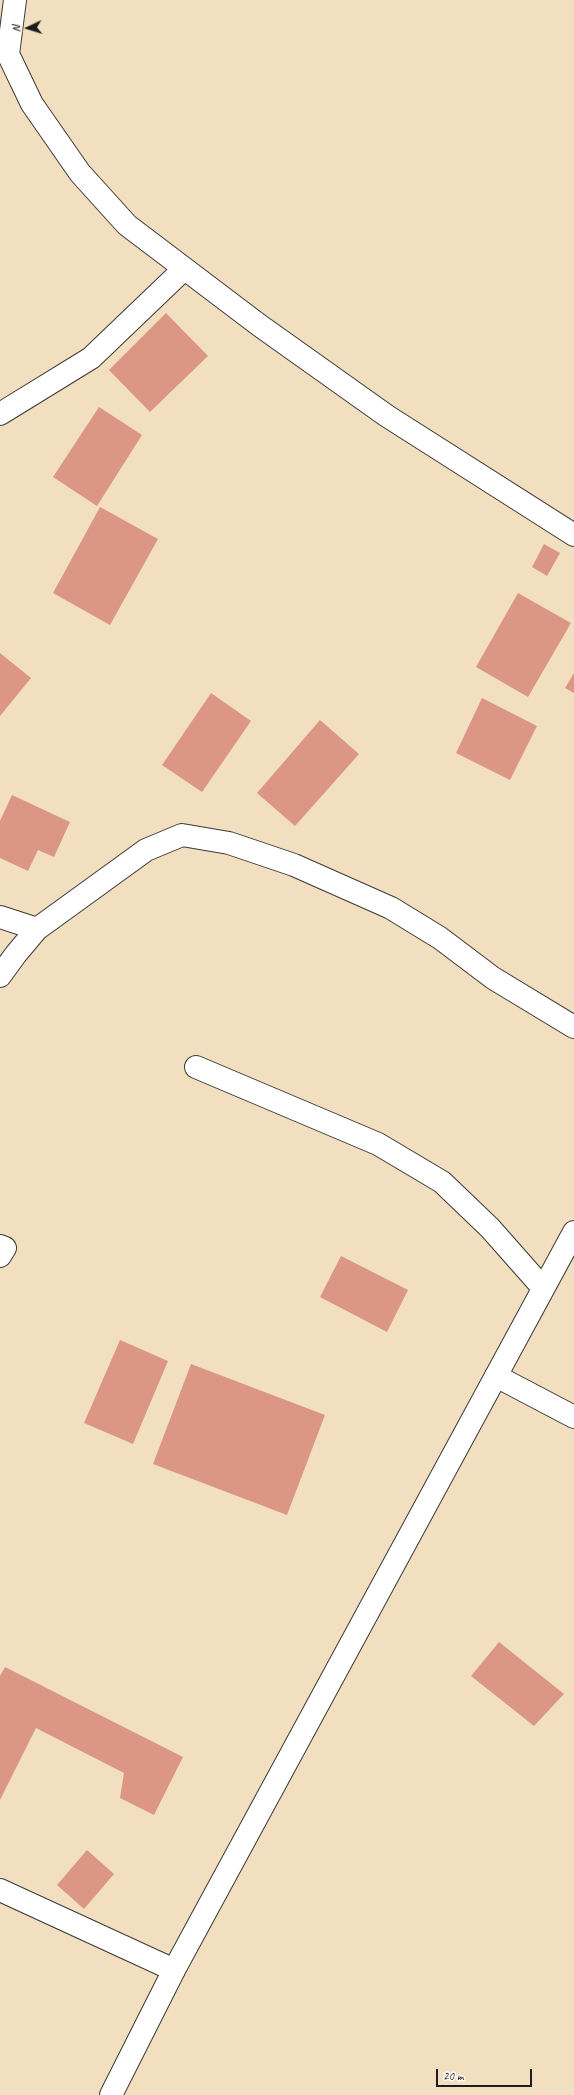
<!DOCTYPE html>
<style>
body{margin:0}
#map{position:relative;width:574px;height:2095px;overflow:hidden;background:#f1dfc0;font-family:Caveat,sans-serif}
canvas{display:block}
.north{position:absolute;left:8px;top:8px;width:40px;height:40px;-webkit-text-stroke:3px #fdfcf7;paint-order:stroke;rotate:266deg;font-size:11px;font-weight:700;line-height:16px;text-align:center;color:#1c1c1c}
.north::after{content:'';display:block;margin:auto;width:14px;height:18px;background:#1c1c1c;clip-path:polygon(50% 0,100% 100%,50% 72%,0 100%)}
.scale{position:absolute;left:436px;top:2069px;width:96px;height:18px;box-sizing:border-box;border:2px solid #1c1c1c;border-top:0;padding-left:5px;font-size:12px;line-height:14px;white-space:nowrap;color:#1c1c1c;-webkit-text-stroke:3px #fdfcf7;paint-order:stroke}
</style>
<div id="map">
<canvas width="574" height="2095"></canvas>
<div class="north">N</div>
<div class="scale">20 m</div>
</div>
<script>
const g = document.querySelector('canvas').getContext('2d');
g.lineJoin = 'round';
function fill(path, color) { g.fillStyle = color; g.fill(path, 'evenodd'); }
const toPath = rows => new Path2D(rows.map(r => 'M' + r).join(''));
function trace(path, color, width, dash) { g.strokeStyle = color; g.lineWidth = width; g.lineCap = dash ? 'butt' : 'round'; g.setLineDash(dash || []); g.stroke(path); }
const building = toPath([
 [166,313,208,356,150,412,109,370],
 [99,407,142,435,97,506,53,477],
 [100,507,158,539,110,625,53,593],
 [544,544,560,553,547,576,532,567],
 [518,593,571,623,528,697,476,667],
 [0,653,31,678,0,716],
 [574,673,574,693,565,688],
 [211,693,251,721,202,792,162,765],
 [482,698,537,726,510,780,456,753],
 [320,720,359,754,295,826,257,793],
 [12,795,70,822,54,857,38,850,28,871,0,858,0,821],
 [341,1256,408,1290,387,1332,320,1297],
 [120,1340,168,1361,133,1444,84,1423],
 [191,1364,325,1415,287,1515,153,1464],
 [499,1642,564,1694,534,1726,471,1676],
 [5,1667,183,1757,154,1815,120,1798,124,1773,36,1728,0,1800,0,1676],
 [87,1850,114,1874,84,1909,57,1885]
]);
const minor = toPath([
 [15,0,8,54,32,104,80,173,127,225,259,325,387,416,574,535],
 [0,414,91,358,184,269],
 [0,917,37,929],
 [0,976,16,954,37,929,146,850,182,835,229,843,294,865,391,908,440,938,493,978,574,1027],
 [196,1067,378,1144,442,1182,490,1228,543,1288],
 [0,1246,5,1248,0,1256],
 [496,1376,574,1232],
 [0,1890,174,1970]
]);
const tertiary = toPath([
 [111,2095,174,1970,496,1376,574,1417]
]);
fill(building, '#db9784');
trace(minor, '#3c3935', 24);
trace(tertiary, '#3c3935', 24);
trace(minor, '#fff', 22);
trace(tertiary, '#fff', 22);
</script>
